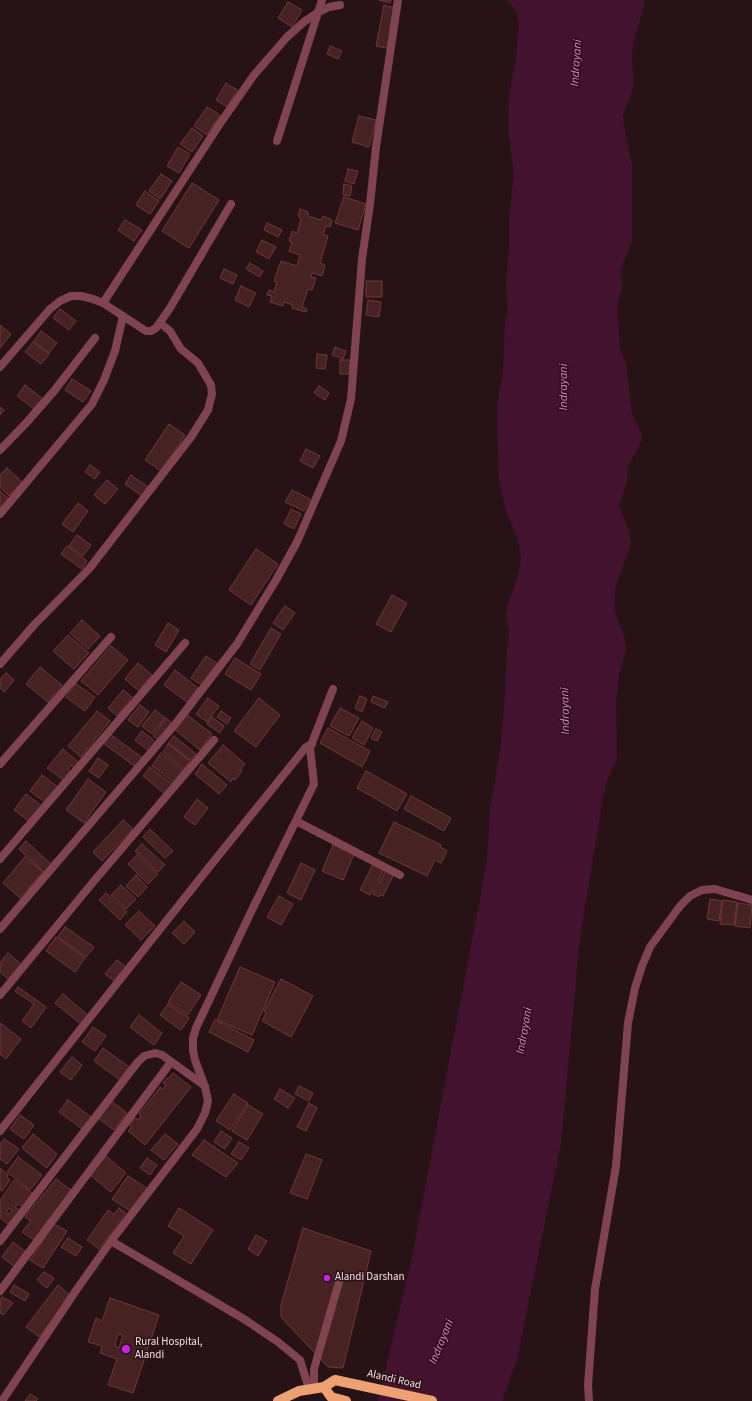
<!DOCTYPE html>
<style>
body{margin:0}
canvas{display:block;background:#271315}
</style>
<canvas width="752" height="1401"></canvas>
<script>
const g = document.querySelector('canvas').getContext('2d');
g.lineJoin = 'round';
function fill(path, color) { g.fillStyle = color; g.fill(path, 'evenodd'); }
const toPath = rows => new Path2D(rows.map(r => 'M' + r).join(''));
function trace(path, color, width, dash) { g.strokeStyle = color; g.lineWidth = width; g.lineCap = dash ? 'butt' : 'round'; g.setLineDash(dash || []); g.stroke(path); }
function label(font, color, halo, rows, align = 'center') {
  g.font = font + ' "Source Sans 3",sans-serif'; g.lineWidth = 3; g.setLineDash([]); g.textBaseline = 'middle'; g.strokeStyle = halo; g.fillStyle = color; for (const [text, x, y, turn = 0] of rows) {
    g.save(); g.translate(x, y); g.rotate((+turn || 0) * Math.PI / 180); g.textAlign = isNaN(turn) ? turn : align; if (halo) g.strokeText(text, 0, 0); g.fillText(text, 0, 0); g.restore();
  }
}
const water = toPath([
 [506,0,644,0,644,6,633,43,632,58,634,86,623,115,624,125,632,165,632,241,620,272,622,280,622,288,617,304,620,350,626,362,632,414,642,434,642,440,628,467,627,482,619,505,629,531,631,544,616,585,614,608,619,624,624,634,626,650,619,674,616,704,617,758,605,786,580,937,561,1143,517,1360,502,1401,378,1401,411,1262,487,861,490,809,500,752,505,695,507,647,508,644,509,631,506,615,507,607,518,576,521,558,518,540,506,511,499,481,497,414,498,400,503,374,505,321,508,313,506,285,509,248,509,218,514,173,508,132,509,94,516,59,519,22,515,9]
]);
const building = toPath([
 [379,0,391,0,390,3,379,0],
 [288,2,302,10,292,27,278,18,288,2],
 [384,5,395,8,387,48,376,46,384,5],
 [330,46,342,51,338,59,327,54,330,46],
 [226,83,237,90,227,107,216,100,226,83],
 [207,107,220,115,207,135,194,126,207,107],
 [359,116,376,120,369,147,352,142,359,116],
 [192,128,203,136,192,152,180,144,192,128],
 [178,147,190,154,179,173,167,166,178,147],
 [348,169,358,171,354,184,345,181,348,169],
 [161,174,172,181,160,199,149,191,161,174],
 [192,183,219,200,189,248,162,231,192,183],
 [344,184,352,186,350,196,343,195,344,184],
 [145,191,159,201,150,214,136,205,145,191],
 [344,197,366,204,358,230,335,223,344,197],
 [300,209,308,212,308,216,321,220,323,216,332,220,330,227,326,226,323,234,328,236,320,263,325,265,322,276,312,273,311,277,316,278,312,290,308,289,302,307,307,309,306,312,292,308,293,305,284,302,283,306,270,302,272,296,267,295,269,290,274,292,277,282,274,281,281,261,297,266,300,255,289,251,292,242,289,241,292,231,297,233,301,219,298,216,300,209],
 [125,220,142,230,134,241,118,230,125,220],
 [267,223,282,230,278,237,264,230,267,223],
 [262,240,276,247,269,259,256,252,262,240],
 [250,263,263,271,260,277,246,269,250,263],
 [224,269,237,275,233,284,220,278,224,269],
 [366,281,382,281,382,297,366,297,366,281],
 [241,286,256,293,249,307,235,300,241,286],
 [368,300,381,302,379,317,366,315,368,300],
 [60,309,76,321,69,330,53,318,60,309],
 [0,325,11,334,0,348,0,325],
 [41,331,57,343,49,353,34,341,41,331],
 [33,342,49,354,41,364,25,352,33,342],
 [335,347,346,351,343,359,332,355,335,347],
 [317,354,327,355,325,369,316,368,317,354],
 [340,360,350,360,349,374,340,374,340,360],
 [72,379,91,391,83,402,65,390,72,379],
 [25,385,43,399,34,409,17,396,25,385],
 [319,386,329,393,325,400,314,393,319,386],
 [0,407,4,410,0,415,0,407],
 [169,424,185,435,161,471,145,460,169,424],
 [306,449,320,456,313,468,300,461,306,449],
 [90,465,100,472,95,479,85,472,90,465],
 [7,468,22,482,9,496,0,487,0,475,7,468],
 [131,475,148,487,142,496,125,484,131,475],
 [107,480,118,489,105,504,94,495,107,480],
 [292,490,310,499,304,511,285,502,292,490],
 [0,491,9,499,0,508,0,491],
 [78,503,88,511,73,532,62,524,78,503],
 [291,509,301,514,294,529,284,524,291,509],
 [77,535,91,545,83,556,69,546,77,535],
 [67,546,87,561,82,569,61,554,67,546],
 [256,549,278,564,251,605,229,590,256,549],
 [392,595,407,603,391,632,376,624,392,595],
 [285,606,295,613,283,630,273,623,285,606],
 [82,620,100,636,88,649,70,633,82,620],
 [168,623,179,630,166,652,155,645,168,623],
 [271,628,281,634,260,670,250,664,271,628],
 [68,635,89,653,74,669,53,651,68,635],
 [111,646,128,660,98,695,81,681,111,646],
 [206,656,218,664,203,686,191,678,206,656],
 [235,658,261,674,251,690,225,674,235,658],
 [138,663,152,675,139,691,125,679,138,663],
 [40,667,62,685,48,702,26,684,40,667],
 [175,670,198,688,187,702,164,685,175,670],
 [6,673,14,680,4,692,0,688,0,679,6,673],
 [76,684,95,697,85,711,66,697,76,684],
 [123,690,132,697,117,716,108,708,123,690],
 [360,696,367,699,362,712,355,708,360,696],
 [373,696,388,702,385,708,371,702,373,696],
 [208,698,219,706,207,722,196,714,208,698],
 [259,698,280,715,256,747,234,731,259,698],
 [140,705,149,712,138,727,128,720,140,705],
 [340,708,359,718,349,736,330,726,340,708],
 [155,710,165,718,152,734,142,726,155,710],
 [97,711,110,721,81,757,68,746,97,711],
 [221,711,231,718,227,724,217,717,221,711],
 [186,714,212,734,200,750,174,729,186,714],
 [212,717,224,726,220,733,207,724,212,717],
 [166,718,173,724,160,741,153,736,166,718],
 [362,721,373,728,364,745,352,738,362,721],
 [328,728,370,751,362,767,320,743,328,728],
 [376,729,382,732,377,741,371,738,376,729],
 [142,731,157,743,150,752,135,740,142,731],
 [110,734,144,759,137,768,103,743,110,734],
 [174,736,196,754,190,760,168,743,174,736],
 [168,744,190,761,184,769,163,752,168,744],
 [223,745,245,764,240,770,242,771,235,780,233,778,231,782,208,763,223,745],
 [63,749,79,763,75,768,71,765,68,769,71,772,64,781,47,768,63,749],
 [161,753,183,770,173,782,152,766,161,753],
 [98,758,108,765,99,778,89,771,98,758],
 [202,764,227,785,219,794,195,774,202,764],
 [150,767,173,785,165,794,143,776,150,767],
 [366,771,407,794,397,811,357,788,366,771],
 [42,775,58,787,46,803,30,791,42,775],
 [88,779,106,792,84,823,66,810,88,779],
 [26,794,42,806,30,822,14,810,26,794],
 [411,796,451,818,444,831,404,809,411,796],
 [197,799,208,808,195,825,184,817,197,799],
 [123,820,133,829,102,861,93,852,123,820],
 [394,822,441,845,440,847,447,851,441,863,435,860,427,876,379,853,394,822],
 [150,829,173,851,165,858,143,837,150,829],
 [26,841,53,866,46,874,19,849,26,841],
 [142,844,165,865,158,872,135,851,142,844],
 [333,845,354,854,343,880,322,871,333,845],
 [137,855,158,874,148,884,128,864,137,855],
 [25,857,43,872,20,898,3,883,25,857],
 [301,863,315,870,301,900,287,893,301,863],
 [373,864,384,869,378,882,380,883,386,870,394,874,383,896,380,895,379,897,373,894,374,891,372,890,370,895,360,890,373,864],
 [136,875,147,887,138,897,126,886,136,875],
 [121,885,136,899,126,909,111,895,121,885],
 [106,893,127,912,120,920,99,900,106,893],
 [279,896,293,904,281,925,267,917,279,896],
 [710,899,722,901,719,921,707,919,710,899],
 [723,900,737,902,734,925,720,924,723,900],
 [738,903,752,905,750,928,735,926,738,903],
 [139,911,155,926,141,940,125,925,139,911],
 [184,921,195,932,184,944,172,933,184,921],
 [65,927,94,947,86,957,58,937,65,927],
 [56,937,85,958,75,972,46,951,56,937],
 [8,953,22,965,9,980,0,972,0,963,8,953],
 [117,960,127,968,116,982,105,974,117,960],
 [240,967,275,982,252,1035,217,1020,240,967],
 [281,979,313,996,291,1037,262,1021,266,1013,264,1011,281,979],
 [181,982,201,995,188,1015,168,1002,181,982],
 [18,987,46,1007,31,1028,22,1021,34,1004,15,991,18,987],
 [63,994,90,1017,83,1026,55,1003,63,994],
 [168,1004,189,1018,181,1030,160,1015,168,1004],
 [139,1015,162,1033,154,1045,130,1027,139,1015],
 [215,1020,254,1040,248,1052,209,1032,215,1020],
 [0,1023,21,1039,6,1059,0,1054,0,1023],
 [93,1027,106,1036,95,1051,82,1042,93,1027],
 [103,1048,129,1067,120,1080,94,1061,103,1048],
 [72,1057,82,1065,71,1080,60,1072,72,1057],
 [173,1073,191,1087,145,1145,128,1131,132,1127,129,1125,135,1118,138,1120,141,1116,139,1114,160,1087,163,1089,166,1085,163,1083,167,1078,168,1079,173,1073],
 [299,1086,313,1093,309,1101,295,1094,299,1086],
 [280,1089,295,1098,288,1108,274,1099,280,1089],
 [234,1094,248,1103,230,1130,216,1121,234,1094],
 [68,1100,91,1117,82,1129,59,1112,68,1100],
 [111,1101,127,1113,114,1130,98,1118,111,1101],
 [309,1103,317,1108,306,1131,297,1127,309,1103],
 [248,1105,263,1114,247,1140,232,1131,248,1105],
 [20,1115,34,1125,24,1139,10,1129,20,1115],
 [221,1131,232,1138,225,1149,214,1142,221,1131],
 [33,1134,57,1154,47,1168,22,1148,33,1134],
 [165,1134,178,1144,164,1160,151,1150,165,1134],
 [4,1139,19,1149,7,1164,0,1159,0,1144,4,1139],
 [204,1140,238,1163,226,1177,192,1155,204,1140],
 [239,1142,249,1148,241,1160,231,1154,239,1142],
 [306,1154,322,1160,307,1199,290,1193,306,1154],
 [106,1156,126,1173,111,1192,90,1175,106,1156],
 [18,1157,42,1175,30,1190,7,1172,18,1157],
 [147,1158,157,1165,150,1175,140,1168,147,1158],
 [0,1168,8,1175,7,1177,10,1180,2,1191,0,1190,0,1168],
 [128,1176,148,1189,132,1212,112,1199,128,1176],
 [56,1179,71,1190,34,1240,22,1232,31,1221,25,1217,56,1179],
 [14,1180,32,1193,26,1210,18,1204,15,1207,24,1213,15,1225,10,1221,8,1224,0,1218,0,1201,14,1180],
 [9,1208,12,1210,8,1215,6,1213,9,1208],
 [119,1208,126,1213,99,1249,87,1240,108,1210,114,1214,119,1208],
 [179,1208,213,1230,191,1264,173,1253,184,1236,168,1226,179,1208],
 [54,1224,67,1231,43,1268,30,1260,54,1224],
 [303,1228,371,1251,343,1368,328,1367,281,1317,281,1305,303,1228],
 [256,1235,267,1241,258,1256,248,1249,256,1235],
 [68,1238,82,1247,76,1256,61,1247,68,1238],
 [13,1242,26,1252,15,1267,2,1257,13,1242],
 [44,1272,54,1278,47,1288,37,1280,44,1272],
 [14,1285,29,1294,25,1301,10,1292,14,1285],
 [58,1285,71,1296,39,1337,26,1327,58,1285],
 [2,1297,13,1303,3,1315,0,1313,0,1300,2,1297],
 [110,1298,159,1315,133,1393,108,1385,117,1359,100,1353,102,1346,88,1342,96,1318,102,1321,110,1298],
 [118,1334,123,1335,119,1348,115,1346,118,1334],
 [30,1394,38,1399,36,1401,25,1401,30,1394]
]);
const minor = toPath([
 [277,141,322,0],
 [103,303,219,125,254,75,287,37,305,21,317,13,329,7,340,5],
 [0,367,50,309,60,301,71,296,81,296,93,299,103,303,146,331,151,331,156,328,170,308,231,204],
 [0,450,27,422,54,391,95,338],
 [0,514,92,404,104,380,115,351,123,316],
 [0,664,34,625,89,569,191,437,208,410,212,394,211,385,198,363,181,349,170,331,160,323],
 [0,764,111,637],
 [296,821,400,875],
 [0,859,185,643],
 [0,929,177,722,237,644,276,580,297,542,341,441,351,399,362,259,370,204,376,147,398,0],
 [0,995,94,881,214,740],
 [0,1131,206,871,306,747,312,744],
 [0,1241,137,1063,144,1056,155,1053,162,1055,205,1086],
 [111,1241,244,1319,278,1342,300,1360,309,1389],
 [0,1291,171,1062],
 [314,1388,314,1369,341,1275],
 [2,1401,77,1289,111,1241,197,1129,205,1113,208,1101,205,1087,195,1060,193,1050,193,1038,196,1028,249,916,314,784,310,748,333,689],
 [589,1401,588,1385,595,1289,616,1166,628,1023,635,988,642,966,650,947,680,906,690,896,702,890,715,889,752,900]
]);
const primary = toPath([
 [324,1387,331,1397,346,1401],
 [278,1401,299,1391,324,1387,335,1380,432,1401]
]);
const markers = [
 [327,1278,4,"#c622e3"],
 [126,1349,5,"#c622e3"]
];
const poiNames = [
 ["Alandi Darshan",335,1278],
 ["Rural Hospital,",135,1343],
 ["Alandi",135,1356]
];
const streetNames = [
 ["Alandi Road",394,1380,13]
];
const waterNames = [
 ["Indrayani",577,63,-86],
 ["Indrayani",564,387,-90],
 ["Indrayani",566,711,-91],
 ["Indrayani",525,1031,-80],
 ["Indrayani",442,1342,-68]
];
fill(water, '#42122f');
fill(building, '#462223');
trace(building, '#6f3739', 1);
trace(minor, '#804451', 8);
trace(primary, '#eda172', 10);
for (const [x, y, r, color] of markers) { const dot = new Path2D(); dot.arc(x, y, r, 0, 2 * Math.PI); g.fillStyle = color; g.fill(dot); trace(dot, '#271315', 1.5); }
label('11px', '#fbdee2', '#271315', poiNames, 'left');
label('11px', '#fbdee2', '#271315', streetNames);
label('italic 12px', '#ee79d5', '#271315', waterNames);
</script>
